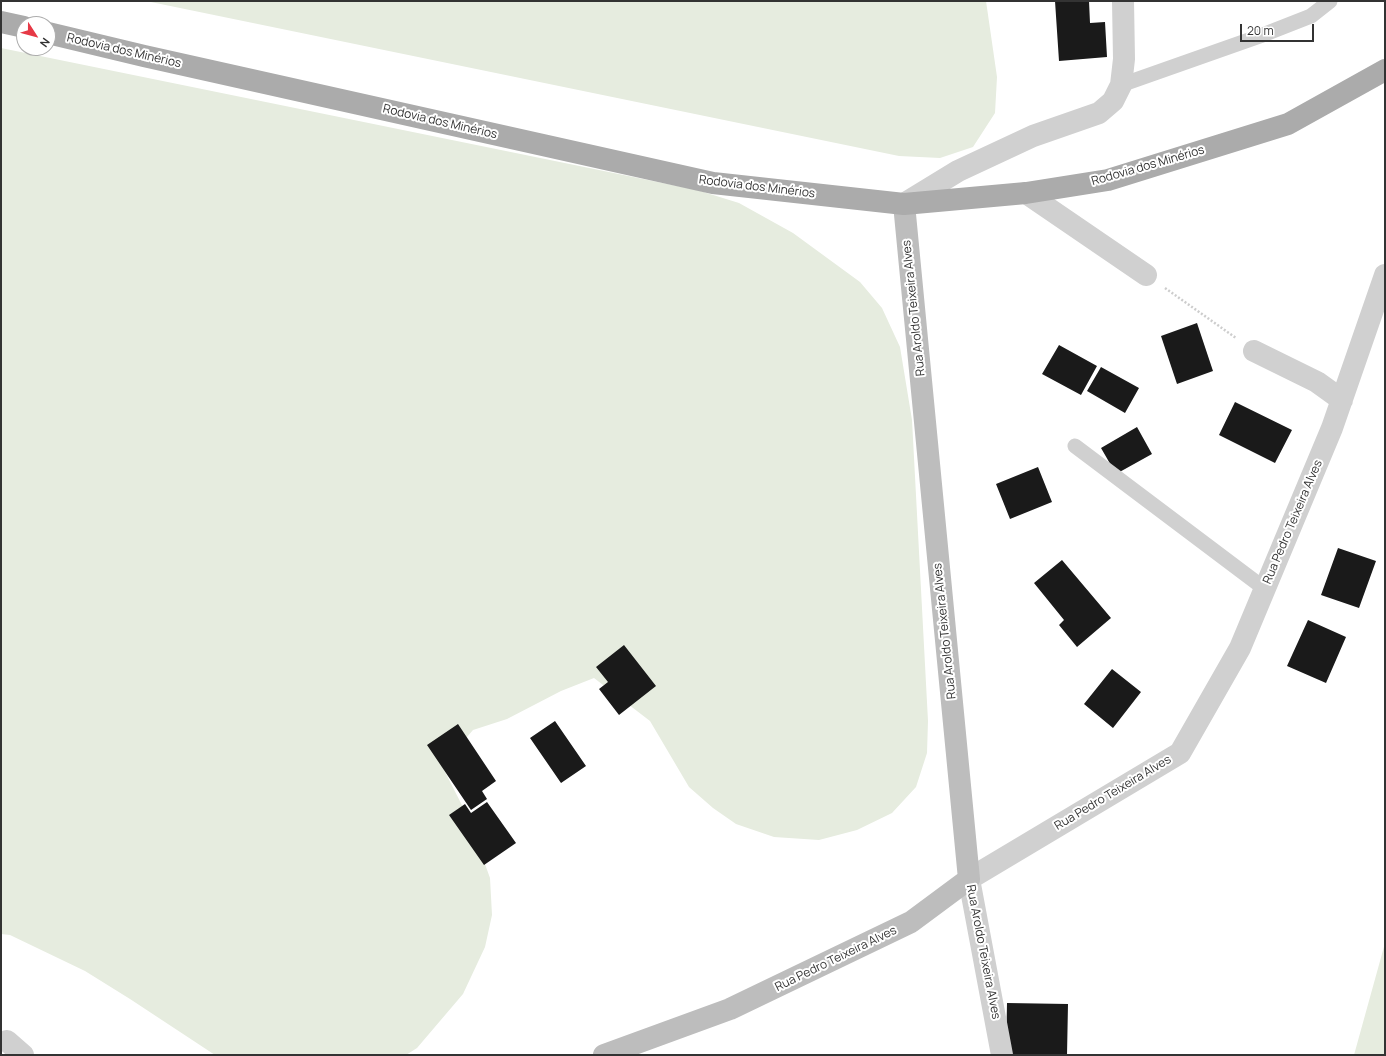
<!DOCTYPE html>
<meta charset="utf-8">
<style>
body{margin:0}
#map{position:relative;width:1386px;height:1056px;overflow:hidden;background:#fff;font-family:Manrope,sans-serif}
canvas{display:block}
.frame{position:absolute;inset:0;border:2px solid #333;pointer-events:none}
.north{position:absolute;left:16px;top:16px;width:40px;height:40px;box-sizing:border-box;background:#fff;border:1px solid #adadad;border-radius:50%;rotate:126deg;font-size:11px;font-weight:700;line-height:16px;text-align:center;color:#333}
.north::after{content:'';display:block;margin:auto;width:14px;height:18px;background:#e63946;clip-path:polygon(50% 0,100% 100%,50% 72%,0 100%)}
.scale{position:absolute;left:1240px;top:24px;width:74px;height:18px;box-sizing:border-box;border:2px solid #333;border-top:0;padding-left:5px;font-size:12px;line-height:14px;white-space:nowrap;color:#333;-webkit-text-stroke:3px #fff;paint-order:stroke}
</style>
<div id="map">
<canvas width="1386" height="1056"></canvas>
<div class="frame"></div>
<div class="north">N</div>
<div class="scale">20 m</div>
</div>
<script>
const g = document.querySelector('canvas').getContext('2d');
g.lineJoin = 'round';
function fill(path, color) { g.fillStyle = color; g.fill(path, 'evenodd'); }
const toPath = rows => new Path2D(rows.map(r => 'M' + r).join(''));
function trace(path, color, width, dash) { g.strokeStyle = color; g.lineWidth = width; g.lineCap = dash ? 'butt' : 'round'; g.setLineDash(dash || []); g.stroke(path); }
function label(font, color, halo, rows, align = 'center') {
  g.font = font + ' Manrope,sans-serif'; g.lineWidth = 4; g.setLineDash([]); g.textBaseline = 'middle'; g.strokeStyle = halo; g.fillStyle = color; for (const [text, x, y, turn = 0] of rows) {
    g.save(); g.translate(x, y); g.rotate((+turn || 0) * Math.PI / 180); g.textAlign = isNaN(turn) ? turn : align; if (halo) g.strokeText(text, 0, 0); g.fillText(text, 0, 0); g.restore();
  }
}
const green = toPath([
 [146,1,986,1,997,77,995,113,973,147,940,158,899,156],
 [1,48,697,190,739,203,793,233,860,282,882,308,900,347,912,420,928,721,927,753,916,787,892,813,857,830,819,840,774,837,736,824,713,808,689,787,650,721,594,678,561,691,507,719,473,730,442,766,468,817,490,878,492,915,485,947,463,994,417,1048,406,1055,215,1055,130,999,85,971,10,935,1,934],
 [1385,943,1385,1055,1354,1055]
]);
const building = toPath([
 [1055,1,1089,1,1090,23,1105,22,1107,57,1059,61],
 [1197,323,1213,371,1177,384,1161,336],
 [1059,345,1097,366,1081,395,1042,374],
 [1101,367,1139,388,1125,413,1087,391],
 [1235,402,1292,430,1275,463,1219,435],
 [1137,427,1152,454,1116,474,1101,448],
 [1038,467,1052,502,1010,519,996,484],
 [1338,548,1376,561,1359,608,1321,595],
 [1062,560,1111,618,1077,647,1059,625,1064,620,1034,583],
 [1308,620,1346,637,1326,683,1287,666],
 [624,645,656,686,619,715,599,689,608,682,596,667],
 [1112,669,1141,692,1113,728,1084,704],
 [555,721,586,766,561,783,530,738],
 [458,724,496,781,482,791,487,799,471,810,427,745],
 [487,802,516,843,484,865,449,815,465,804,471,813],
 [1007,1003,1068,1004,1067,1055,1006,1055]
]);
const path = toPath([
 [1165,288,1236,338]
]);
const lane = toPath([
 [1121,85,1260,36,1311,16,1330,1],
 [1075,446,1265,589]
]);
const street = toPath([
 [1026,193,1146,275],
 [904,204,958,171,1033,136,1099,113,1113,101,1121,85,1124,59,1123,1],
 [1254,351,1317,382,1342,400],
 [7,1041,23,1055],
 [1002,1055,969,879,1180,753,1240,648,1332,428,1385,275]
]);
const secondary = toPath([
 [604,1055,730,1009,911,922,969,879,904,204]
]);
const primary = toPath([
 [1,22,24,27],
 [48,33,144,56,713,183,904,204,1026,193,1108,180,1288,124,1385,70]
]);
const streetNames = [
 ["Rodovia dos Minérios",124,51,13],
 ["Rodovia dos Minérios",440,122,13],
 ["Rodovia dos Minérios",1148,166,-16],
 ["Rodovia dos Minérios",757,187,7],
 ["Rua Aroldo Teixeira Alves",914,308,-96],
 ["Rua Pedro Teixeira Alves",1293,522,-67],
 ["Rua Aroldo Teixeira Alves",945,631,-96],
 ["Rua Pedro Teixeira Alves",1113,793,-31],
 ["Rua Aroldo Teixeira Alves",983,952,79],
 ["Rua Pedro Teixeira Alves",836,959,-26]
];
fill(green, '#e6ecdf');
fill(building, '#1a1a1a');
trace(path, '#cdcdcd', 2.5, [2, 2]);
trace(lane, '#d0d0d0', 15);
trace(street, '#d0d0d0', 22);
trace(secondary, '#bdbdbd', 22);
trace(primary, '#ababab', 22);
label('12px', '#333', '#fff', streetNames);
</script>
